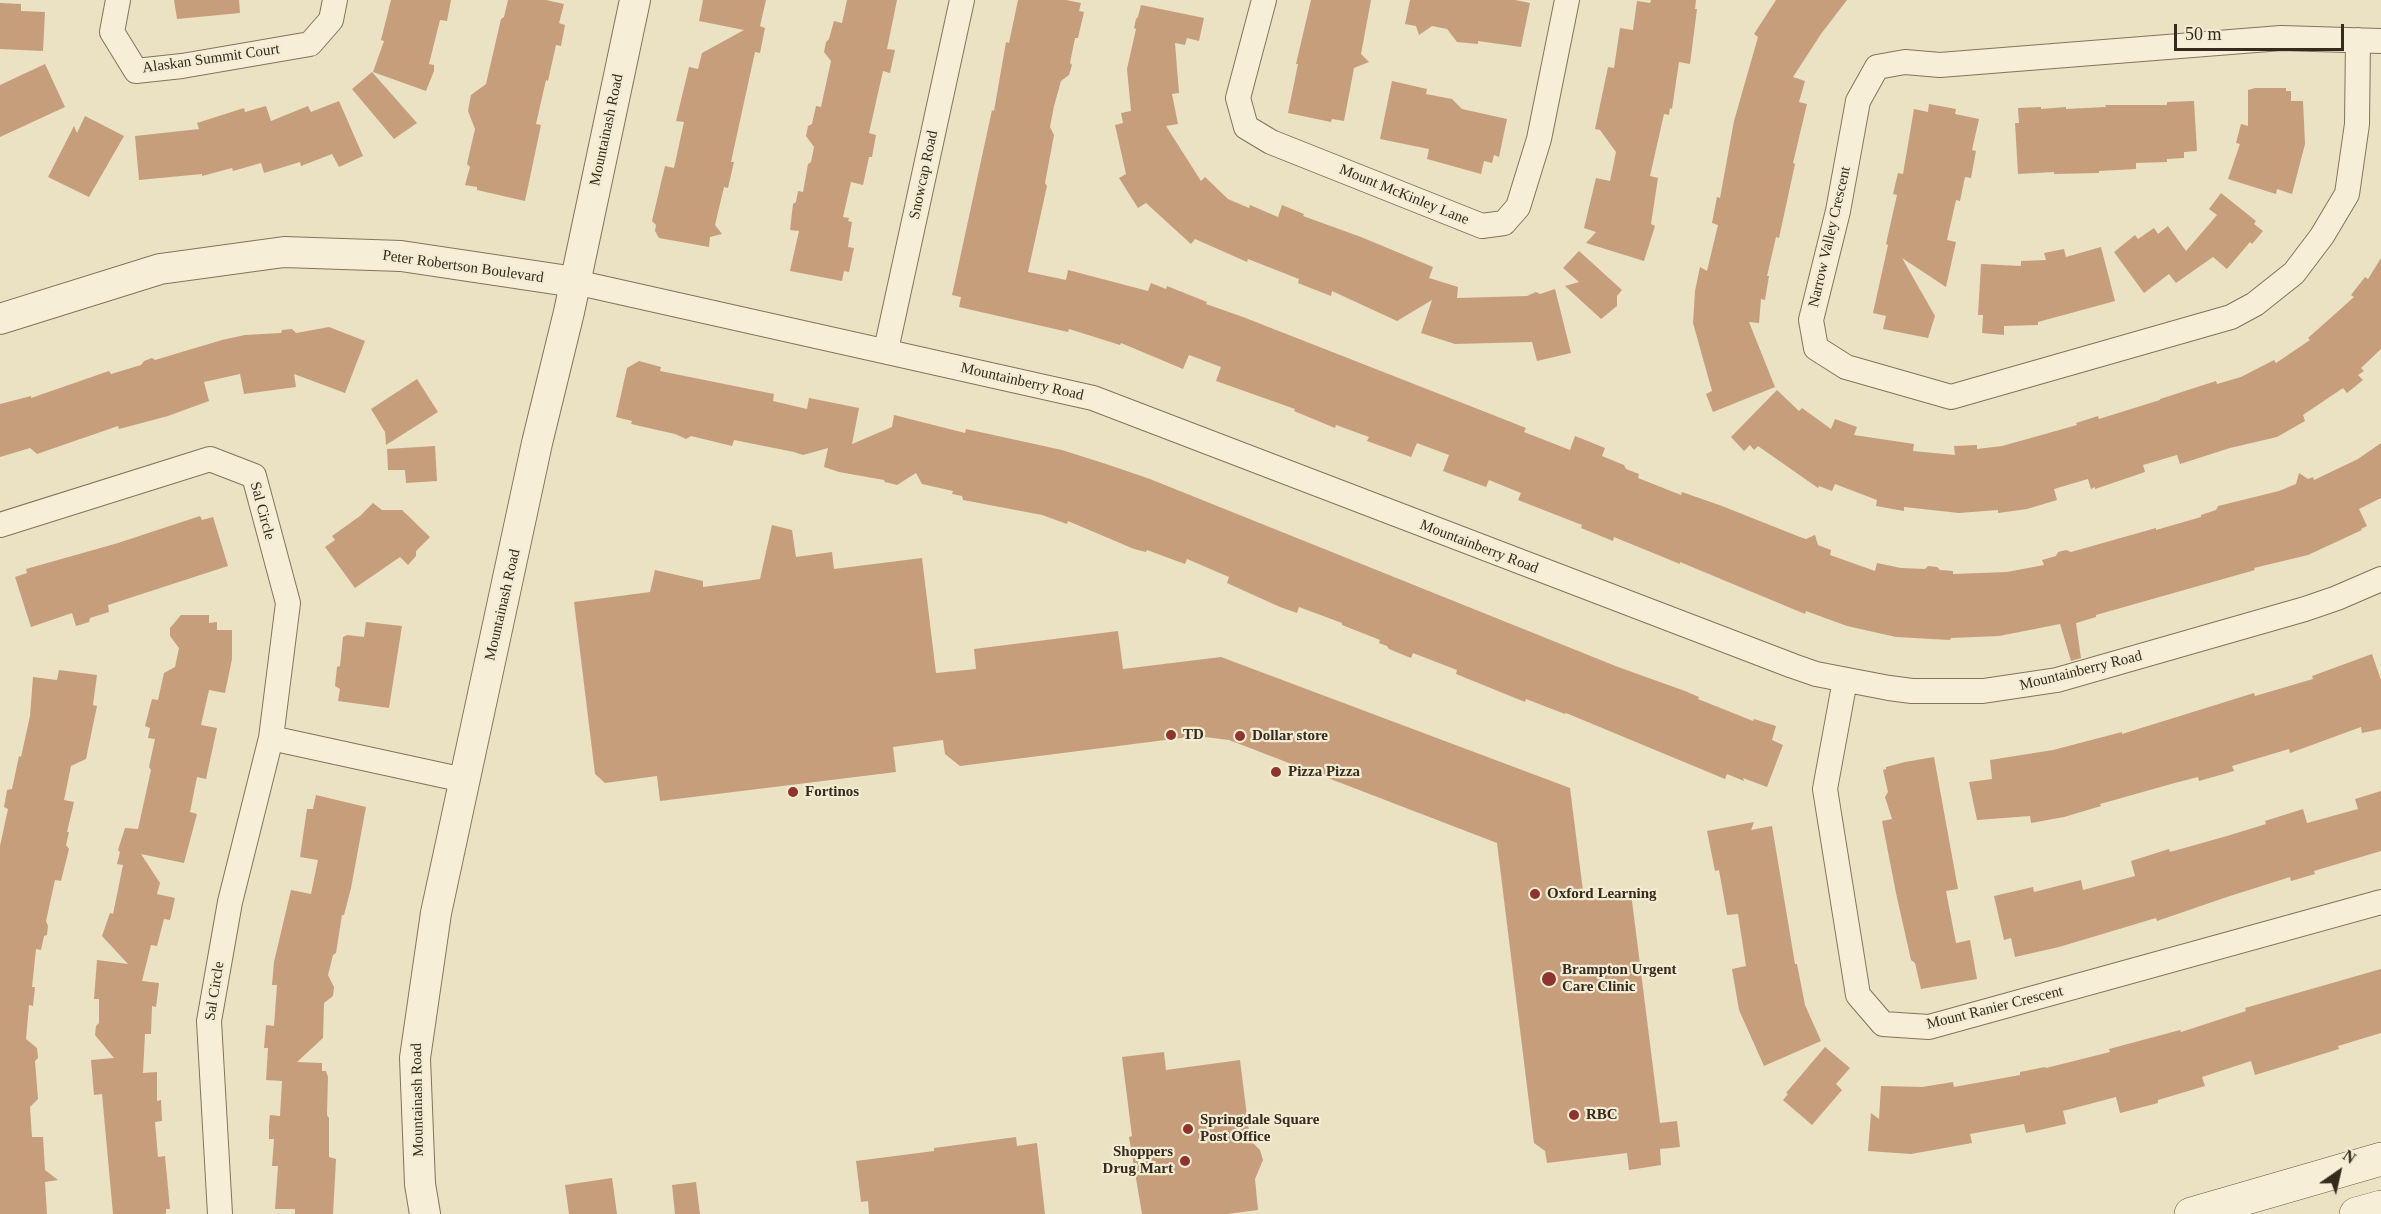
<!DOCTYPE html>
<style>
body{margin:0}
#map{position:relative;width:2381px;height:1214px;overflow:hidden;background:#ebe1c3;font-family:"Times New Roman",serif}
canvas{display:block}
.north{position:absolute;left:2309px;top:1142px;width:60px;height:60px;-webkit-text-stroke:4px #f3ebd2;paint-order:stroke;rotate:34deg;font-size:16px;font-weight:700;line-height:24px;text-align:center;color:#352a1e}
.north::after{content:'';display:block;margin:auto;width:21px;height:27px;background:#352a1e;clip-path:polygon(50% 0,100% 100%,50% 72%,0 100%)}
.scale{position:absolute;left:2174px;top:24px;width:170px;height:27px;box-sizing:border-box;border:3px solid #352a1e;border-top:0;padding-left:8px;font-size:18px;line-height:21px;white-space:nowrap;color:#352a1e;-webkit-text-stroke:4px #f3ebd2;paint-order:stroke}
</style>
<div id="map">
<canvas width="2381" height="1214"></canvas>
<div class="north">N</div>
<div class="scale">50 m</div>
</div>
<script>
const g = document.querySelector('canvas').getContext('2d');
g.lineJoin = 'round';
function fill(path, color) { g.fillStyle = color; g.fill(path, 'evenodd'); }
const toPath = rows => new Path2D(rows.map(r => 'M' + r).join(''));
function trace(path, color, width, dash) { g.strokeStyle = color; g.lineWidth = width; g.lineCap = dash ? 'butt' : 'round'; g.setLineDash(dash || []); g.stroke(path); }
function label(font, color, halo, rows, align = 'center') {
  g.font = font + ' "Times New Roman",serif'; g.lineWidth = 4.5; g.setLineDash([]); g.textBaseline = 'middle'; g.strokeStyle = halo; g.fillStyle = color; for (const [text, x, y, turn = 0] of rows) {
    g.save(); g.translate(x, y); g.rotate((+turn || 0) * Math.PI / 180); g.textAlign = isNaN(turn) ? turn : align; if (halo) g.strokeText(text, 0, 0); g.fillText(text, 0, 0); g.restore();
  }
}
const building = toPath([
 [174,0,239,0,240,13,177,19],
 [391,0,451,0,447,21,440,20,429,64,434,65,434,71,426,91,373,72,384,41,381,40],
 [508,0,546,0,564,4,559,23,565,25,561,46,556,45,548,81,546,80,536,124,541,125,525,201,477,190,477,187,465,185,470,167,467,164,475,129,468,111,471,95,486,84,501,19,504,17],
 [703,0,766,0,760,26,765,28,760,53,755,52,731,162,734,162,728,188,724,187,715,225,722,234,710,237,709,247,659,238,655,231,656,225,652,221,665,166,674,168,684,122,676,121,689,67,698,69,702,53,744,30,699,21],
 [847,0,897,0,887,49,895,50,890,73,883,71,869,133,876,135,872,157,869,157,863,185,851,182,843,217,849,218,848,221,852,222,848,247,854,248,849,272,844,271,842,281,790,271,799,231,790,230,793,204,796,202,798,191,803,192,808,164,811,162,814,147,806,136,808,126,812,124,816,106,821,107,831,61,824,52,826,42,829,39,834,21,842,23],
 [1018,0,1066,0,1081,3,1079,11,1084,12,1078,38,1075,38,1070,63,1072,65,1069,75,1061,81,1054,106,1050,127,1054,135,1045,183,1047,186,1028,272,1066,280,1068,270,1148,291,1151,283,1166,289,1167,286,1207,302,1206,304,1243,317,1488,413,1526,428,1524,432,1570,450,1575,436,1605,448,1602,456,1624,465,1626,469,1639,474,1638,478,1681,495,1682,492,1722,506,1800,537,1806,539,1815,535,1818,545,1831,550,1830,555,1875,571,1877,563,1901,568,1925,569,1928,566,1937,567,1940,570,1953,571,1953,574,2007,572,2044,565,2042,560,2056,556,2058,552,2066,550,2071,552,2156,528,2156,530,2201,517,2201,515,2216,510,2218,506,2279,491,2296,484,2299,473,2308,479,2313,477,2314,480,2358,459,2381,443,2381,498,2359,509,2367,526,2361,529,2362,530,2308,555,2254,568,2255,570,2096,615,2096,617,2076,623,2081,658,2071,661,2060,624,1999,636,1951,638,1950,640,1896,637,1847,626,1806,611,1805,614,1680,562,1680,564,1614,537,1613,541,1581,528,1582,525,1518,500,1521,493,1489,480,1486,487,1443,471,1449,455,1417,443,1411,457,1367,441,1369,437,1336,425,1335,428,1294,411,1295,409,1216,381,1221,367,1189,355,1183,369,1121,343,1120,345,1069,329,1068,332,959,307,961,297,952,295,992,110,994,111,1006,42,1009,43],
 [1311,0,1371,0,1361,54,1369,62,1354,68,1344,121,1332,119,1331,122,1288,113,1298,64,1296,64],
 [1410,0,1515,0,1530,3,1521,47,1478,41,1478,44,1457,42,1447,29,1432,26,1419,35,1416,26,1405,24],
 [1651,0,1696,0,1695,9,1697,9,1690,64,1679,62,1672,109,1670,108,1669,115,1664,114,1650,176,1658,178,1651,224,1655,226,1644,261,1586,243,1596,232,1584,228,1596,178,1610,181,1616,152,1600,130,1595,129,1608,67,1614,68,1620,28,1633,30,1637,1,1650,3],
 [1776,0,1847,0,1821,34,1793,77,1805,81,1799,102,1807,104,1793,163,1795,164,1779,238,1776,237,1767,276,1769,276,1765,300,1761,299,1759,323,1749,322,1775,387,1713,412,1706,394,1712,391,1693,323,1695,291,1700,267,1707,271,1718,225,1712,223,1717,197,1720,198,1734,121,1758,37,1754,34],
 [0,3,21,4,21,11,45,12,43,51,0,49],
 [1141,5,1204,18,1199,41,1187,38,1185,45,1175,43,1179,93,1172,94,1178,124,1166,126,1201,181,1205,177,1228,199,1249,208,1250,205,1278,217,1282,205,1304,214,1303,216,1361,237,1433,267,1429,278,1458,287,1457,298,1527,296,1536,292,1540,294,1555,289,1571,353,1537,361,1532,342,1455,344,1421,333,1432,300,1397,321,1332,291,1331,296,1308,287,1298,283,1299,279,1248,259,1247,262,1195,239,1191,244,1146,203,1138,208,1119,178,1126,174,1115,125,1123,123,1121,113,1131,111,1127,69,1136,29,1134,28,1136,19,1138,17],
 [45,64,65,107,0,137,0,85],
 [372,72,417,123,394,139,352,89],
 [1392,81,1427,89,1426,94,1452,99,1462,109,1507,119,1499,157,1494,155,1492,163,1484,161,1481,174,1427,159,1429,149,1380,139],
 [2255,88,2286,88,2286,91,2291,91,2291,101,2303,101,2305,144,2292,194,2277,189,2276,194,2228,179,2240,144,2236,143,2241,124,2248,126,2248,90],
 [339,101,363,156,339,167,332,154,301,166,300,162,264,173,261,163,233,171,232,168,202,176,202,174,139,180,135,136,199,129,197,123,244,108,245,112,266,106,271,121,308,106,311,112],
 [2194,101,2197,151,2184,152,2184,158,2167,159,2167,162,2136,163,2136,169,2099,171,2099,173,2054,174,2054,172,2018,174,2015,123,2019,123,2018,108,2041,107,2041,109,2066,107,2066,109,2106,107,2105,105,2167,105,2167,102],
 [1929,104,1956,109,1955,114,1979,119,1972,150,1976,151,1971,178,1965,177,1960,201,1956,200,1947,240,1956,242,1946,287,1902,258,1935,316,1928,338,1883,329,1886,316,1873,313,1888,245,1886,244,1897,195,1893,194,1898,173,1903,174,1914,109,1928,112],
 [85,116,124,136,89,197,48,177,74,126,77,133],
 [2221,193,2256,221,2254,224,2263,231,2252,244,2250,242,2227,269,2213,257,2176,283,2169,274,2144,293,2114,252,2135,235,2138,239,2154,228,2158,234,2168,226,2186,251,2217,215,2209,209],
 [2101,247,2115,301,2038,322,2038,325,2004,326,2004,335,1982,333,1983,315,1978,315,1981,264,2021,266,2021,261,2046,260,2044,253,2064,249,2066,257],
 [1579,251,1622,290,1617,296,1617,306,1601,319,1565,286,1579,282,1563,268],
 [2381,258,2381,349,2361,368,2364,371,2358,375,2363,380,2347,393,2343,388,2303,415,2305,421,2277,437,2230,448,2180,464,2177,455,2143,465,2145,472,2095,489,2095,487,2091,489,2088,479,2054,489,2057,500,2027,509,1998,513,1998,510,1959,513,1904,507,1904,511,1876,506,1877,500,1835,484,1832,491,1819,486,1818,488,1758,446,1754,450,1750,445,1744,451,1731,437,1777,390,1799,411,1802,408,1831,429,1835,419,1857,427,1854,435,1914,444,1913,451,1955,455,1954,446,1977,445,1977,449,2002,446,2038,436,2077,425,2076,423,2098,416,2099,419,2160,400,2160,399,2216,381,2217,384,2241,377,2274,360,2276,363,2310,340,2308,338,2354,297,2351,295,2365,277,2368,279],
 [329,327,365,341,345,393,294,374,296,387,244,394,240,374,204,382,209,401,168,416,119,429,118,426,37,454,30,448,0,457,0,404,31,396,31,398,109,371,111,374,141,365,144,361,152,358,155,360,222,340,245,335,281,333,282,330,292,329,296,333],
 [639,361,661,367,660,371,774,394,773,401,807,409,809,398,859,408,852,444,892,427,894,415,965,433,966,429,1062,450,1106,464,1150,479,1618,667,1685,691,1699,697,1698,699,1753,721,1754,719,1776,726,1772,740,1783,745,1767,787,1743,778,1744,781,1727,774,1725,779,1566,713,1565,714,1526,699,1525,702,1456,674,1457,670,1413,653,1411,658,1389,649,1387,646,1379,643,1380,640,1342,625,1342,623,1299,607,1297,613,1280,607,1227,583,1229,577,1187,559,1185,564,1147,550,1146,552,1134,549,1068,521,1067,524,1042,515,963,500,962,496,952,494,953,491,922,484,916,473,897,485,885,482,884,480,839,472,824,467,828,448,803,455,794,452,734,440,732,446,691,436,686,439,675,434,631,424,632,421,616,417,627,368],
 [417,379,438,412,386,445,385,432,371,409],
 [435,446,437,481,406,483,405,470,388,470,387,449],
 [373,503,382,510,402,510,430,537,416,551,416,556,408,565,400,557,355,588,325,547,335,540,332,536,360,516],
 [200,516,202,520,213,517,228,566,108,605,109,612,90,618,89,622,76,626,72,613,31,627,15,577,27,573,26,569,118,543],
 [772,525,792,530,796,557,832,552,834,569,922,558,936,673,976,669,974,649,1118,631,1123,669,1221,657,1570,788,1584,899,1631,893,1660,1123,1677,1121,1680,1147,1660,1149,1661,1165,1629,1170,1627,1153,1547,1163,1545,1151,1534,1143,1497,843,1229,740,1197,736,960,766,945,754,943,740,893,747,896,772,660,801,657,776,605,783,595,774,574,602,650,592,655,570,703,581,703,587,760,579],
 [181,615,209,615,209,623,217,622,217,630,232,630,232,659,225,693,209,690,201,725,217,728,206,779,197,777,190,812,197,814,184,863,141,854,160,883,157,894,175,898,170,920,164,919,157,946,151,945,142,981,159,983,156,1007,152,1006,151,1034,145,1034,143,1073,157,1072,157,1101,161,1100,162,1121,155,1122,158,1157,165,1156,170,1209,166,1209,166,1214,113,1214,102,1094,94,1095,91,1060,114,1058,95,1035,96,1026,99,1023,99,999,94,999,97,960,128,964,102,936,110,913,113,914,123,865,117,864,120,852,118,850,125,828,138,829,151,770,149,767,155,739,148,738,150,728,145,726,152,699,158,700,164,673,175,667,179,648,170,636,170,628],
 [366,622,402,626,389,708,338,701,340,689,335,686,337,667,340,666,343,637,347,635,364,637],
 [2372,654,2381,680,2381,729,2362,733,2361,727,2290,753,2289,749,2232,766,2234,771,2199,781,2198,777,2171,784,2100,804,2101,806,2064,817,2031,823,2030,816,1977,820,1969,782,1992,779,1990,760,2053,750,2122,732,2122,734,2254,693,2255,696,2313,679,2312,676],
 [59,670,97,675,93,705,97,706,86,759,71,766,64,800,74,802,67,832,69,832,66,845,69,849,61,881,55,880,46,921,48,926,47,935,44,936,41,950,36,949,32,987,35,987,33,1006,29,1005,26,1039,37,1048,38,1058,35,1061,38,1099,30,1107,32,1137,43,1137,45,1170,58,1180,45,1182,47,1214,0,1214,0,846,8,809,4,807,7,790,12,789,19,756,21,757,30,716,33,677,57,680],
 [1934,757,1958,889,1946,891,1956,943,1970,940,1977,979,1921,989,1915,963,1911,960,1896,893,1882,821,1892,819,1885,797,1888,792,1883,770,1886,769,1886,767,1905,762],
 [2381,791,2381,851,2314,871,2315,874,2291,881,2290,877,2227,897,2157,921,2156,918,2059,947,2015,957,2011,938,2004,940,1994,896,2033,887,2034,892,2081,880,2083,890,2135,876,2131,861,2169,849,2170,852,2227,836,2266,824,2265,821,2303,809,2307,823,2358,809,2355,799],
 [316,795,366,807,351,888,344,915,342,915,336,953,333,955,328,975,334,987,333,996,324,1003,323,1038,297,1062,322,1063,322,1071,326,1071,328,1077,327,1115,329,1118,329,1157,336,1159,333,1214,295,1214,295,1209,275,1209,278,1166,272,1166,274,1139,269,1139,269,1125,270,1115,280,1116,282,1081,266,1080,268,1048,264,1048,266,1025,274,1026,277,985,272,985,274,962,291,890,311,894,318,860,300,857,307,809,313,809],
 [1754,822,1751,830,1772,826,1795,964,1797,964,1805,1005,1821,1041,1764,1066,1739,1010,1732,969,1746,966,1738,914,1727,915,1719,870,1715,871,1707,831],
 [2381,969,2381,1033,2338,1046,2339,1049,2255,1075,2251,1061,2202,1077,2205,1086,2158,1100,2158,1103,2120,1113,2116,1097,2063,1111,2066,1124,2026,1133,2024,1124,1970,1134,1972,1143,1911,1154,1868,1151,1871,1113,1879,1119,1881,1086,1922,1087,1953,1082,1954,1087,2020,1075,2020,1072,2045,1067,2046,1068,2110,1052,2109,1049,2180,1030,2181,1032,2246,1011,2245,1008],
 [1825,1047,1850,1068,1836,1084,1842,1090,1812,1125,1783,1100,1788,1094,1786,1093],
 [1164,1052,1166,1070,1240,1060,1250,1140,1260,1150,1263,1160,1255,1179,1258,1210,1227,1214,1142,1214,1129,1137,1132,1136,1122,1057],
 [1016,1137,1017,1146,1037,1143,1045,1214,869,1214,868,1201,861,1202,856,1161,934,1151,934,1148],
 [612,1178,617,1214,569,1214,565,1185],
 [696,1182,700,1214,675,1214,672,1185]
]);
const minor = toPath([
 [118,0,112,32,136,71,182,66,310,44,331,20,335,0],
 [1264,0,1238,98,1246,127,1271,142,1482,226,1504,223,1518,207,1539,139,1567,0],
 [2358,40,2357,124,2347,194,2322,236,2294,273,2255,304,2231,317,1951,397,1846,367,1816,348,1811,320,1838,211,1858,101,1877,67,1905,62,1940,65,2281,38,2381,41],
 [575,282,1093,398,1793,666,1816,674,1889,688,1912,691,1983,691,2057,680,2305,609,2337,598,2381,579],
 [886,350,962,0],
 [0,525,210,459,254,476,288,603,271,738,230,902,209,1021,220,1214],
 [1845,680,1825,789,1858,995,1883,1024,1929,1027,2381,902],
 [271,738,464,780]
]);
const tertiary = toPath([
 [0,319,160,269,284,252,401,256,575,282],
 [425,1214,420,1184,415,1058,436,913,537,443,569,312,635,0]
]);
const secondary = toPath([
 [2191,1214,2381,1159],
 [2356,1214,2381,1207]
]);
const markers = [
 [1171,735,6,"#8f332f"],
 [1240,736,6,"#8f332f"],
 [1276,772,6,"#8f332f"],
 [793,792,6,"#8f332f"],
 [1535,894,6,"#8f332f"],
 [1549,979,8,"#8f332f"],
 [1574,1115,6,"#8f332f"],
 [1188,1129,6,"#8f332f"],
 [1185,1161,6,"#8f332f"]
];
const streetNames = [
 ["Alaskan Summit Court",211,59,-8],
 ["Mountainash Road",607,130,-78],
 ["Snowcap Road",924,175,-78],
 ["Mount McKinley Lane",1404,195,22],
 ["Narrow Valley Crescent",1830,237,-77],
 ["Peter Robertson Boulevard",463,267,8],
 ["Mountainberry Road",1022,382,13],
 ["Sal Circle",262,511,75],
 ["Mountainberry Road",1479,547,21],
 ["Mountainash Road",503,605,-77],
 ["Mountainberry Road",2081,671,-14],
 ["Sal Circle",215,991,-81],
 ["Mount Ranier Crescent",1995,1008,-14],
 ["Mountainash Road",418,1100,-91]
];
const poiNames = [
 ["TD",1183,735],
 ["Dollar store",1252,736],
 ["Pizza Pizza",1288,772],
 ["Fortinos",805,792],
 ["Oxford Learning",1547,894],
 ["Brampton Urgent",1562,970],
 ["Care Clinic",1562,987],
 ["RBC",1586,1115],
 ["Springdale Square",1200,1120],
 ["Post Office",1200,1137],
 ["Shoppers",1173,1152,"right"],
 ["Drug Mart",1173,1169,"right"]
];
fill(building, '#c79e7c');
trace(minor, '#84735b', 26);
trace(tertiary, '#84735b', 32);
trace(secondary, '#66543e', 34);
trace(minor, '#f6eed6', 24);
trace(tertiary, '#f6eed6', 30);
trace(secondary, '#f6eed6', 33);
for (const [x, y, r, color] of markers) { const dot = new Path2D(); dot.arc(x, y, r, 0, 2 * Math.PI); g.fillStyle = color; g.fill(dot); trace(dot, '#f3ebd2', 2); }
label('15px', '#352a1e', '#f3ebd2', streetNames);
label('bold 15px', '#352a1e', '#f3ebd2', poiNames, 'left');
</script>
